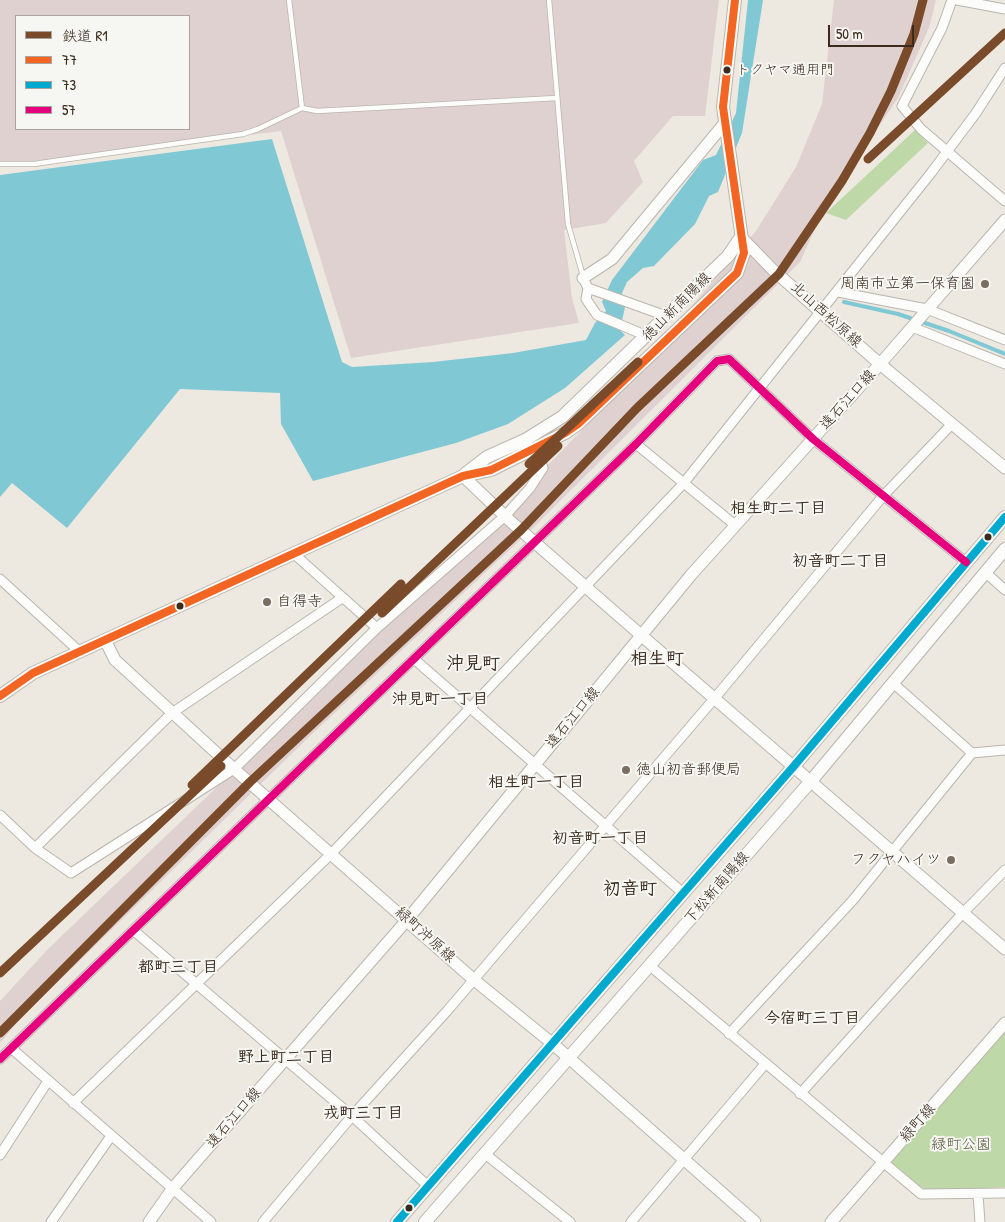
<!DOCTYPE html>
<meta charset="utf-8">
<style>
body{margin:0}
#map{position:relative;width:1005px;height:1222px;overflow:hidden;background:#eee9e0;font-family:"Patrick Hand","Klee One",sans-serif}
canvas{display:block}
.legend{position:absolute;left:15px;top:15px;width:175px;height:115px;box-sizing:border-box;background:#f6f6f2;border:1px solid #aba49d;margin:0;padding:6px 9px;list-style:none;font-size:15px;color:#3b2a1e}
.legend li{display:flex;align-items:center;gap:10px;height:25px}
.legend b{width:25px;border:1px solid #aba49d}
.scale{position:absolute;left:828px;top:25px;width:86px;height:22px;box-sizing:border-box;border:2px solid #3b2a1e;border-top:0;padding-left:6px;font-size:15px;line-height:18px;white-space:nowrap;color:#3b2a1e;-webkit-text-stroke:4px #f6f6f2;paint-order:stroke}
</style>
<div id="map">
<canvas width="1005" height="1222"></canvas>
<ul class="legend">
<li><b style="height:6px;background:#7a4b2a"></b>鉄道 R1</li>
<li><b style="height:6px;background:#f26522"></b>77</li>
<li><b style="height:6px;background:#00a9ce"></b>73</li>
<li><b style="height:6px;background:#e5007d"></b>57</li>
</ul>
<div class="scale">50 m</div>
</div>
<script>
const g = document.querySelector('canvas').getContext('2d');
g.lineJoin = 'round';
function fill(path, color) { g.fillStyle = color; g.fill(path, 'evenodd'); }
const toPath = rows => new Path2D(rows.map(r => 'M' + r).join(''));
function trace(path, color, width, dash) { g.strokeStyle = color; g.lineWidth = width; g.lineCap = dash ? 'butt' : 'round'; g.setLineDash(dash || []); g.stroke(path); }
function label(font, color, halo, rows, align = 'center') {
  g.font = font + ' "Patrick Hand","Klee One",sans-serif'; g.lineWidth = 4; g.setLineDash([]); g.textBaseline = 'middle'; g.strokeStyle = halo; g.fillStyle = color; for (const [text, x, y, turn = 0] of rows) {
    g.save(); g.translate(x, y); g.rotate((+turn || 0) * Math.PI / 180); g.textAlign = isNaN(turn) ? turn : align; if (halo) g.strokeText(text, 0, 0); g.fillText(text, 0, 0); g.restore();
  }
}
const industrial = toPath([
 [0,0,719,0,705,116,673,116,634,161,643,182,606,223,564,230,572,298,579,323,351,358,281,131,0,167],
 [16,16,189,16,189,129,16,129],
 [834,0,936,0,929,28,898,98,825,207,800,262,533,528,313,733,21,1018,0,1043,0,1001,48,949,490,525,608,403,756,231,796,167,822,104]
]);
const green = toPath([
 [915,130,928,143,846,220,826,213],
 [1005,1030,1005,1187,928,1191,883,1164]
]);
const water = toPath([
 [748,0,763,0,742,133,718,192,709,196,695,224,654,266,643,268,627,282,622,293,625,307,620,330,625,335,565,388,508,424,456,443,313,481,281,424,280,393,180,389,67,528,12,483,0,497,0,175,272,139,342,362,352,367,433,362,513,353,586,340,595,323,606,311,602,302,612,280,703,160,716,155,736,113]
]);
const stream = toPath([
 [844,302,898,314,949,331,1005,354]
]);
const service = toPath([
 [289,0,302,108],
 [549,0,568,224,583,276],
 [0,164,34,164,243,134,258,129,302,108,317,111,557,98]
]);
const minor = toPath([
 [952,0,942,28,902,106,921,129,1005,201],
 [957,0,1005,9],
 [583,278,588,288,666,316],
 [588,288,586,299,597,315,647,336],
 [838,292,927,309,1005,340],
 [912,327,1005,364],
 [636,444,735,525],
 [293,553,377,628],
 [985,572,1005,590],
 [0,579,80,652],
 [414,659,683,893],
 [893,683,972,753,1005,750],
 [0,815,35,848,71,873,234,769,377,628,505,516,530,488,543,468,537,449],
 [35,848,172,713,342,598],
 [133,930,352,1116,428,1186],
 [649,965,921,1194,1005,1193],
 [729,1034,853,900,972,753],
 [11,1048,211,1222],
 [0,1059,636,444,717,361,729,359,813,439,966,562],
 [800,1094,962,914,1005,870],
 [73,1103,332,853,683,484,931,173,976,113,1005,68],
 [484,1153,570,1222],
 [0,1155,48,1081],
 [978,1195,980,1222],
 [51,1222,111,1136],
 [263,1222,352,1116,447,1011,714,699,884,495,951,425],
 [631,1222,765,1064]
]);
const tertiary = toPath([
 [741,237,773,270,880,364,1005,468],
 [583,278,612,259,724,124],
 [463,476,509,520,642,636,1005,949],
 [105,640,115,660,234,769,473,979,553,1044,755,1222],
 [149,1222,173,1188,407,920,691,575,880,364,1005,220],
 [831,1222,1005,1023]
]);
const secondary = toPath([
 [465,474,487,457,525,440,562,417,728,256,741,237],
 [0,696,33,673,463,476,491,470,565,433,578,424,737,273,744,253,723,107,735,0],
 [397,1222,794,766,1005,517],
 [425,1222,811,781,1005,549]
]);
const bus1 = toPath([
 [0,696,33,673,463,476,491,470,565,433,578,424,737,273,744,253,723,107,735,0]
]);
const bus2 = toPath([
 [397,1222,794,766,1005,517]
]);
const bus3 = toPath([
 [0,1059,636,444,717,361,729,359,813,439,966,562]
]);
const rail1 = toPath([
 [868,159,1005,33],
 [529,464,638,362],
 [382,613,558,446],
 [192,785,401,584],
 [0,973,221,766],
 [0,1033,250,782,521,530,637,408,779,274,842,181,870,133,891,91,914,34,923,0]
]);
const markers = [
 [727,70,4.5,"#3b2a1e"],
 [985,284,5,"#7a6d62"],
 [988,537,4.5,"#3b2a1e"],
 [267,602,5,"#7a6d62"],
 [180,606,4.5,"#3b2a1e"],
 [626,770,5,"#7a6d62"],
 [951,860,5,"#7a6d62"],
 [409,1208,4.5,"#3b2a1e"]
];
const busNames = [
 ["トクヤマ通用門",736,70]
];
const poiNames = [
 ["周南市立第一保育園",975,284],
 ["自得寺",277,602,"left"],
 ["徳山初音郵便局",636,770,"left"],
 ["フクヤハイツ",941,860]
];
const streetNames = [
 ["徳山新南陽線",677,307,-45],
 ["北山西松原線",826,315,42],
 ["遠石江口線",848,400,-48],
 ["遠石江口線",573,718,-50],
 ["下松新南陽線",717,888,-49],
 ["緑町沖原線",425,935,42],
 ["遠石江口線",234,1118,-49],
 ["緑町線",918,1123,-49]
];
const parkNames = [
 ["緑町公園",961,1145]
];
const neighbourhoodNames = [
 ["相生町二丁目",778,509],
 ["初音町二丁目",840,562],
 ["沖見町一丁目",440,700],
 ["相生町一丁目",536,783],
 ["初音町一丁目",600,839],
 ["都町三丁目",178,968],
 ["今宿町三丁目",812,1019],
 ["野上町二丁目",286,1058],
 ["戎町三丁目",363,1114]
];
const quarterNames = [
 ["相生町",657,659],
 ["沖見町",473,664],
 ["初音町",630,889]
];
fill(industrial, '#dfd1d0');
fill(green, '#bfd8a8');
fill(water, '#81c8d5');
trace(stream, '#81c8d5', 4);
trace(service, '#bab5ae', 6);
trace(minor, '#bab5ae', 11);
trace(tertiary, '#bab5ae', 13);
trace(secondary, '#bab5ae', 14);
trace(service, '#fcfcfa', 4.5);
trace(minor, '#fcfcfa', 9);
trace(tertiary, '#fcfcfa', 11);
trace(secondary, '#fcfcfa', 12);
trace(bus1, '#f26522', 8);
trace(bus2, '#00a9ce', 8);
trace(bus3, '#e5007d', 8);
trace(rail1, '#7a4b2a', 9);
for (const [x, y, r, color] of markers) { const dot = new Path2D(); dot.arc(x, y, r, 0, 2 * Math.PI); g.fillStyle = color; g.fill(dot); trace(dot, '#f6f6f2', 2); }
label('14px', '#3b2a1e', '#f6f6f2', busNames, 'left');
label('15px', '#3b2a1e', '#f6f6f2', poiNames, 'right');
label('15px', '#3b2a1e', '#f6f6f2', streetNames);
label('15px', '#575a3a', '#f6f6f2', parkNames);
label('bold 16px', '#3b2a1e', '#f6f6f2', neighbourhoodNames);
label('bold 18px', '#3b2a1e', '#f6f6f2', quarterNames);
</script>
